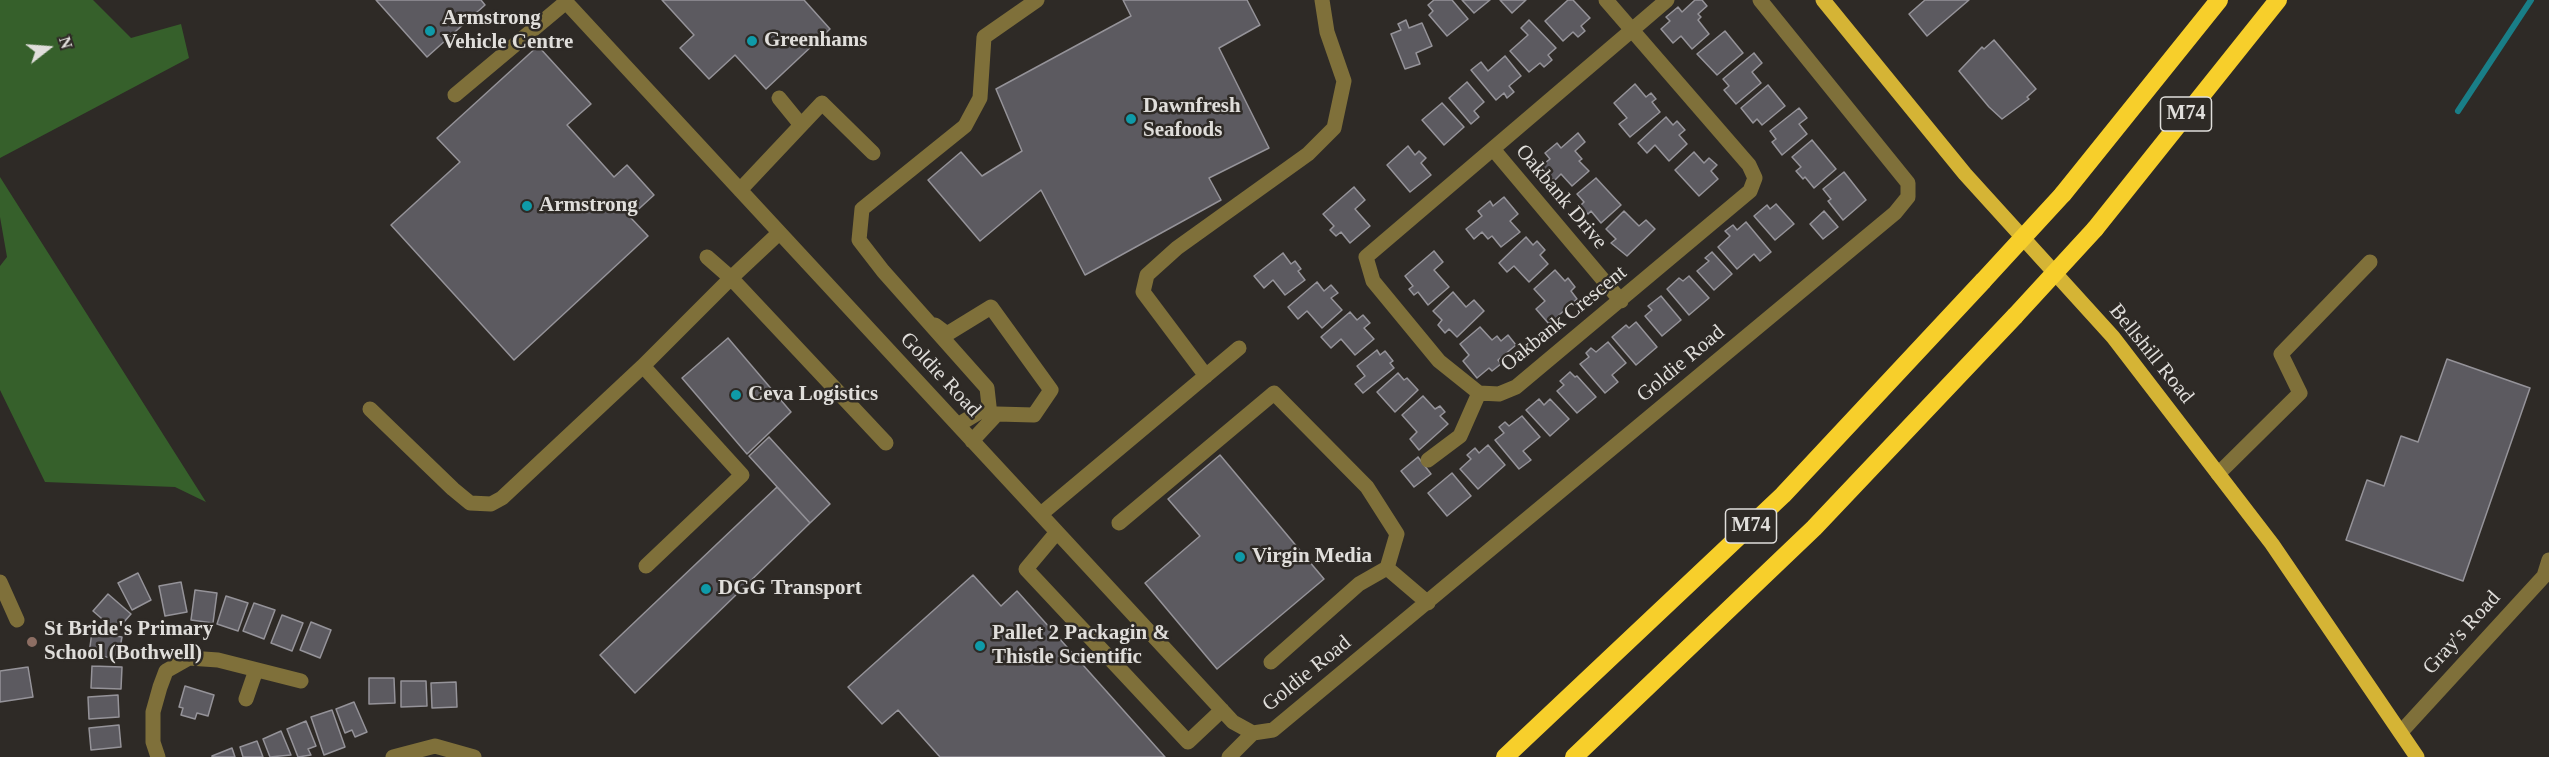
<!DOCTYPE html>
<style>
body{margin:0}
#map{position:relative;width:2549px;height:757px;overflow:hidden;background:#2e2a26;font-family:"Times New Roman",serif}
canvas{display:block}
.north{position:absolute;left:18px;top:18px;width:60px;height:60px;-webkit-text-stroke:4px #2e2a26;paint-order:stroke;rotate:73deg;font-size:16px;font-weight:700;line-height:24px;text-align:center;color:#e0dedb}
.north::after{content:'';display:block;margin:auto;width:21px;height:27px;background:#e0dedb;clip-path:polygon(50% 0,100% 100%,50% 72%,0 100%)}
</style>
<div id="map">
<canvas width="2549" height="757"></canvas>
<div class="north">N</div>
</div>
<script>
const g = document.querySelector('canvas').getContext('2d');
g.lineJoin = 'round';
function fill(path, color) { g.fillStyle = color; g.fill(path, 'evenodd'); }
const toPath = rows => new Path2D(rows.map(r => 'M' + r).join(''));
function trace(path, color, width, dash) { g.strokeStyle = color; g.lineWidth = width; g.lineCap = dash ? 'butt' : 'round'; g.setLineDash(dash || []); g.stroke(path); }
function label(font, color, halo, rows, align = 'center') {
  g.font = font + ' "Times New Roman",serif'; g.lineWidth = 5; g.setLineDash([]); g.textBaseline = 'middle'; g.strokeStyle = halo; g.fillStyle = color; for (const [text, x, y, turn = 0] of rows) {
    g.save(); g.translate(x, y); g.rotate((+turn || 0) * Math.PI / 180); g.textAlign = isNaN(turn) ? turn : align; if (halo) g.strokeText(text, 0, 0); g.fillText(text, 0, 0); g.restore();
  }
}
const green = toPath([
 [0,0,93,0,131,38,181,24,189,58,0,158],
 [0,177,206,502,175,487,45,482,0,390,0,266,7,257,0,217]
]);
const stream = toPath([
 [2458,111,2531,0]
]);
const building = toPath([
 [376,0,481,0,485,5,427,57,376,0],
 [662,0,804,0,830,29,766,89,735,55,709,79,680,48,694,35,662,0],
 [1123,0,1247,0,1260,25,1219,48,1269,148,1209,178,1221,200,1085,275,1041,190,980,241,928,180,961,152,982,176,1022,151,996,89,1131,16,1123,0],
 [1434,0,1452,0,1468,19,1447,36,1429,15,1433,11,1428,5,1434,0],
 [1462,0,1490,0,1474,13,1462,0],
 [1500,0,1526,0,1512,13,1500,0],
 [1568,0,1573,0,1590,18,1581,26,1585,31,1578,37,1573,32,1563,41,1545,21,1568,0],
 [1695,0,1702,0,1707,6,1698,14,1701,17,1698,20,1709,34,1692,49,1681,36,1673,43,1661,29,1670,21,1666,17,1678,7,1682,12,1695,0],
 [1925,0,1969,0,1927,36,1909,14,1925,0],
 [1406,20,1409,28,1422,23,1432,46,1416,53,1420,64,1405,69,1391,34,1401,30,1398,24,1406,20],
 [1529,20,1556,48,1548,55,1552,60,1544,67,1540,63,1529,72,1510,51,1528,35,1521,28,1529,20],
 [1725,31,1743,53,1717,75,1697,54,1725,31],
 [1994,40,2036,89,2027,97,2029,99,2002,119,1989,107,1959,71,1982,47,1984,49,1994,40],
 [538,46,591,104,567,125,614,177,627,165,654,195,630,217,648,236,514,360,391,225,460,162,437,138,538,46],
 [1754,53,1762,63,1752,72,1761,83,1736,104,1724,90,1729,86,1723,79,1754,53],
 [1505,56,1521,76,1509,86,1514,92,1507,98,1504,93,1496,100,1471,70,1481,62,1488,71,1505,56],
 [1467,82,1484,102,1474,111,1479,117,1471,124,1449,98,1467,82],
 [1635,84,1646,97,1651,93,1656,99,1652,102,1660,112,1630,137,1619,124,1627,118,1614,103,1635,84],
 [1768,85,1785,106,1762,125,1757,119,1753,123,1741,108,1768,85],
 [1442,103,1464,127,1444,145,1422,120,1442,103],
 [1799,108,1807,118,1799,124,1807,134,1782,155,1772,142,1776,139,1770,131,1799,108],
 [1666,117,1673,125,1677,121,1685,130,1679,135,1687,144,1669,161,1655,145,1647,153,1638,143,1666,117],
 [1578,133,1585,142,1575,151,1582,159,1579,161,1589,171,1572,186,1561,174,1554,181,1541,166,1550,159,1545,153,1557,143,1561,148,1578,133],
 [1812,140,1836,169,1814,188,1805,177,1803,179,1796,171,1801,167,1792,157,1812,140],
 [1408,146,1415,155,1419,151,1426,158,1421,163,1431,175,1410,192,1387,165,1408,146],
 [1694,152,1704,163,1709,158,1717,165,1711,171,1718,179,1699,196,1675,170,1694,152],
 [1844,172,1866,200,1843,220,1828,201,1831,199,1823,189,1844,172],
 [1596,178,1621,205,1601,223,1591,211,1588,214,1580,206,1584,202,1577,194,1596,178],
 [1354,187,1365,200,1355,209,1370,226,1350,243,1341,232,1336,236,1330,230,1334,226,1323,214,1354,187],
 [1504,197,1518,214,1510,221,1520,232,1501,247,1492,236,1488,239,1482,232,1474,239,1466,229,1482,216,1478,211,1490,201,1493,206,1504,197],
 [1776,204,1794,224,1775,240,1754,216,1767,205,1770,209,1776,204],
 [1624,211,1639,226,1646,220,1655,229,1627,256,1611,243,1616,239,1606,229,1624,211],
 [1824,211,1838,227,1823,239,1810,224,1824,211],
 [1746,222,1771,252,1760,261,1754,254,1737,269,1718,247,1730,236,1725,231,1733,225,1737,230,1746,222],
 [1526,237,1533,245,1537,241,1545,250,1540,255,1548,264,1529,282,1514,266,1507,272,1499,263,1526,237],
 [1434,251,1443,262,1434,270,1449,287,1428,305,1418,292,1414,295,1409,289,1413,286,1405,276,1434,251],
 [1712,252,1732,274,1714,290,1697,271,1709,261,1705,258,1712,252],
 [1283,253,1291,264,1295,261,1301,269,1298,271,1305,280,1285,295,1273,280,1264,288,1254,276,1283,253],
 [1555,270,1565,281,1568,278,1575,287,1571,291,1577,299,1549,324,1536,309,1545,301,1534,289,1555,270],
 [1689,276,1709,298,1689,315,1667,289,1679,278,1683,281,1689,276],
 [1317,282,1324,291,1331,285,1338,293,1331,298,1342,310,1322,328,1307,311,1298,319,1288,307,1317,282],
 [1453,292,1466,307,1474,300,1484,311,1457,337,1449,329,1445,333,1438,325,1442,320,1433,311,1453,292],
 [1661,296,1681,320,1662,336,1645,316,1652,310,1648,306,1661,296],
 [1350,312,1357,320,1363,315,1370,323,1364,328,1374,339,1355,355,1341,339,1331,348,1321,337,1350,312],
 [1636,322,1657,347,1636,365,1612,337,1626,325,1629,328,1636,322],
 [1480,327,1492,340,1497,336,1501,341,1508,335,1516,345,1498,360,1501,364,1492,371,1489,368,1477,378,1463,361,1469,355,1460,344,1480,327],
 [728,338,791,412,747,454,682,378,728,338],
 [1608,342,1626,363,1612,375,1618,382,1605,393,1580,364,1589,357,1586,353,1591,348,1596,352,1608,342],
 [1377,350,1380,355,1385,351,1393,361,1390,363,1394,368,1363,393,1355,384,1365,376,1357,366,1377,350],
 [2447,359,2530,388,2463,581,2346,540,2367,480,2384,486,2401,436,2418,442,2447,359],
 [1570,372,1575,377,1577,376,1596,397,1577,413,1557,391,1564,385,1560,381,1570,372],
 [1398,373,1404,380,1407,378,1418,390,1395,412,1377,392,1398,373],
 [1423,396,1435,409,1440,406,1445,412,1440,416,1448,424,1419,450,1410,439,1417,432,1402,415,1423,396],
 [1539,399,1544,405,1550,399,1569,419,1550,436,1526,410,1539,399],
 [1522,416,1540,437,1523,451,1531,460,1519,469,1495,440,1504,433,1499,427,1505,422,1509,426,1522,416],
 [769,437,830,504,810,523,749,456,769,437],
 [1488,445,1505,465,1478,489,1460,469,1471,459,1467,455,1475,448,1479,453,1488,445],
 [1220,455,1324,579,1217,669,1145,583,1200,536,1168,499,1220,455],
 [1418,457,1431,474,1414,487,1401,471,1418,457],
 [1452,473,1471,496,1447,516,1428,493,1452,473],
 [777,487,810,523,635,693,600,655,777,487],
 [138,573,151,600,132,610,118,583,138,573],
 [973,575,1001,606,1017,591,1165,757,940,757,898,710,882,724,848,687,973,575],
 [181,582,187,612,165,616,159,586,181,582],
 [195,590,217,593,213,623,191,620,195,590],
 [108,594,131,614,116,631,93,611,108,594],
 [226,596,248,603,238,631,217,624,226,596],
 [254,603,275,610,264,639,243,631,254,603],
 [282,615,303,623,292,651,271,643,282,615],
 [311,622,331,630,320,658,300,650,311,622],
 [92,632,122,637,118,659,89,654,92,632],
 [92,666,122,667,121,689,91,688,92,666],
 [28,667,33,697,0,702,0,671,28,667],
 [369,678,394,678,395,703,369,704,369,678],
 [401,681,426,681,427,706,401,707,401,681],
 [456,682,457,707,432,708,431,683,456,682],
 [185,686,214,695,208,716,197,713,195,719,181,715,183,708,179,707,185,686],
 [118,695,119,717,89,719,88,697,118,695],
 [354,702,367,732,355,737,352,730,345,733,336,709,354,702],
 [332,710,345,747,324,755,311,717,332,710],
 [306,721,316,746,308,749,311,755,298,757,287,729,306,721],
 [119,725,121,747,91,750,89,728,119,725],
 [281,731,291,755,270,757,263,739,281,731],
 [257,741,263,757,243,757,240,747,257,741],
 [232,748,235,757,212,757,212,756,232,748]
]);
const minor = toPath([
 [564,0,1233,722,1253,733,1273,730,1895,213,1908,197,1908,183,1760,0],
 [1606,0,1749,165,1755,178,1750,191,1516,387,1499,394,1479,393,1439,361,1373,281,1366,257,1632,30,1667,0],
 [455,95,566,2],
 [779,98,801,125],
 [1493,149,1621,301],
 [740,190,822,103,873,153],
 [779,233,731,278,886,443],
 [935,325,947,334,991,307,1051,390,1034,415,997,414,972,441],
 [1206,376,1143,292,1147,275,1177,248,1308,154,1334,128,1344,81,1327,32,1322,0],
 [370,409,453,489,470,503,491,504,502,498,643,366],
 [958,425,989,406,987,388,883,271,859,240,862,209,965,126,980,98,984,37,1037,0],
 [1428,460,1460,436,1479,393],
 [2218,474,2300,393,2281,354,2370,262],
 [1041,514,1239,348],
 [1119,523,1274,393,1367,487,1397,534,1387,568],
 [1057,532,1026,569,1188,742,1222,710],
 [646,566,742,475,643,366,731,278,707,257],
 [0,582,17,620],
 [1271,662,1359,584,1387,568,1428,603],
 [246,699,256,670],
 [2401,732,2544,576,2549,560],
 [158,757,153,742,153,712,160,687,166,671,189,658,218,660,301,681],
 [393,757,435,746,474,757],
 [1229,757,1253,733]
]);
const major = toPath([
 [1823,0,1965,174,2113,337,2272,544,2417,757]
]);
const highway = toPath([
 [2063,194,2219,0],
 [2095,229,2278,0],
 [1505,757,1783,495,1983,281],
 [1574,757,1814,528,2015,316]
]);
const highwayBridge = toPath([
 [1983,281,2063,194],
 [2015,316,2095,229]
]);
const markers = [
 [430,31,6,"#0f9aa8"],
 [752,41,6,"#0f9aa8"],
 [1131,119,6,"#0f9aa8"],
 [527,206,6,"#0f9aa8"],
 [736,395,6,"#0f9aa8"],
 [1240,557,6,"#0f9aa8"],
 [706,589,6,"#0f9aa8"],
 [32,642,6,"#8d6e63"],
 [980,646,6,"#0f9aa8"]
];
const shields = [
 [2186,114,51],
 [1751,526,51]
];
const shieldNames = [
 ["M74",2186,114],
 ["M74",1751,526]
];
const poiNames = [
 ["Armstrong",442,19],
 ["Vehicle Centre",442,43],
 ["Greenhams",764,41],
 ["Dawnfresh",1143,107],
 ["Seafoods",1143,131],
 ["Armstrong",539,206],
 ["Ceva Logistics",748,395],
 ["Virgin Media",1252,557],
 ["DGG Transport",718,589],
 ["St Bride's Primary",44,630],
 ["School (Bothwell)",44,654],
 ["Pallet 2 Packagin &",992,634],
 ["Thistle Scientific",992,658]
];
const streetNames = [
 ["Oakbank Drive",1561,197,50],
 ["Oakbank Crescent",1564,319,-39],
 ["Bellshill Road",2151,354,51],
 ["Goldie Road",1681,364,-40],
 ["Goldie Road",940,375,47],
 ["Gray's Road",2462,633,-48],
 ["Goldie Road",1307,674,-39]
];
fill(green, '#36602b');
trace(stream, '#197e87', 6);
fill(building, '#5c5a60');
trace(building, '#959399', 1.5);
trace(minor, '#7f703a', 15);
trace(major, '#d5b435', 15);
trace(highway, '#f7cf2b', 18);
trace(highwayBridge, '#f7cf2b', 18);
for (const [x, y, r, color] of markers) { const dot = new Path2D(); dot.arc(x, y, r, 0, 2 * Math.PI); g.fillStyle = color; g.fill(dot); trace(dot, '#2e2a26', 2); }
for (const [x, y, w] of shields) { const box = new Path2D(); box.roundRect(x - w / 2, y - 17, w, 34, 4.5); g.fillStyle = '#2e2a26'; g.fill(box); trace(box, '#e0dedb', 1.5); }
label('bold 20px', '#e0dedb', null, shieldNames);
label('bold 21px', '#e0dedb', '#2e2a26', poiNames, 'left');
label('21px', '#e0dedb', '#2e2a26', streetNames);
</script>
